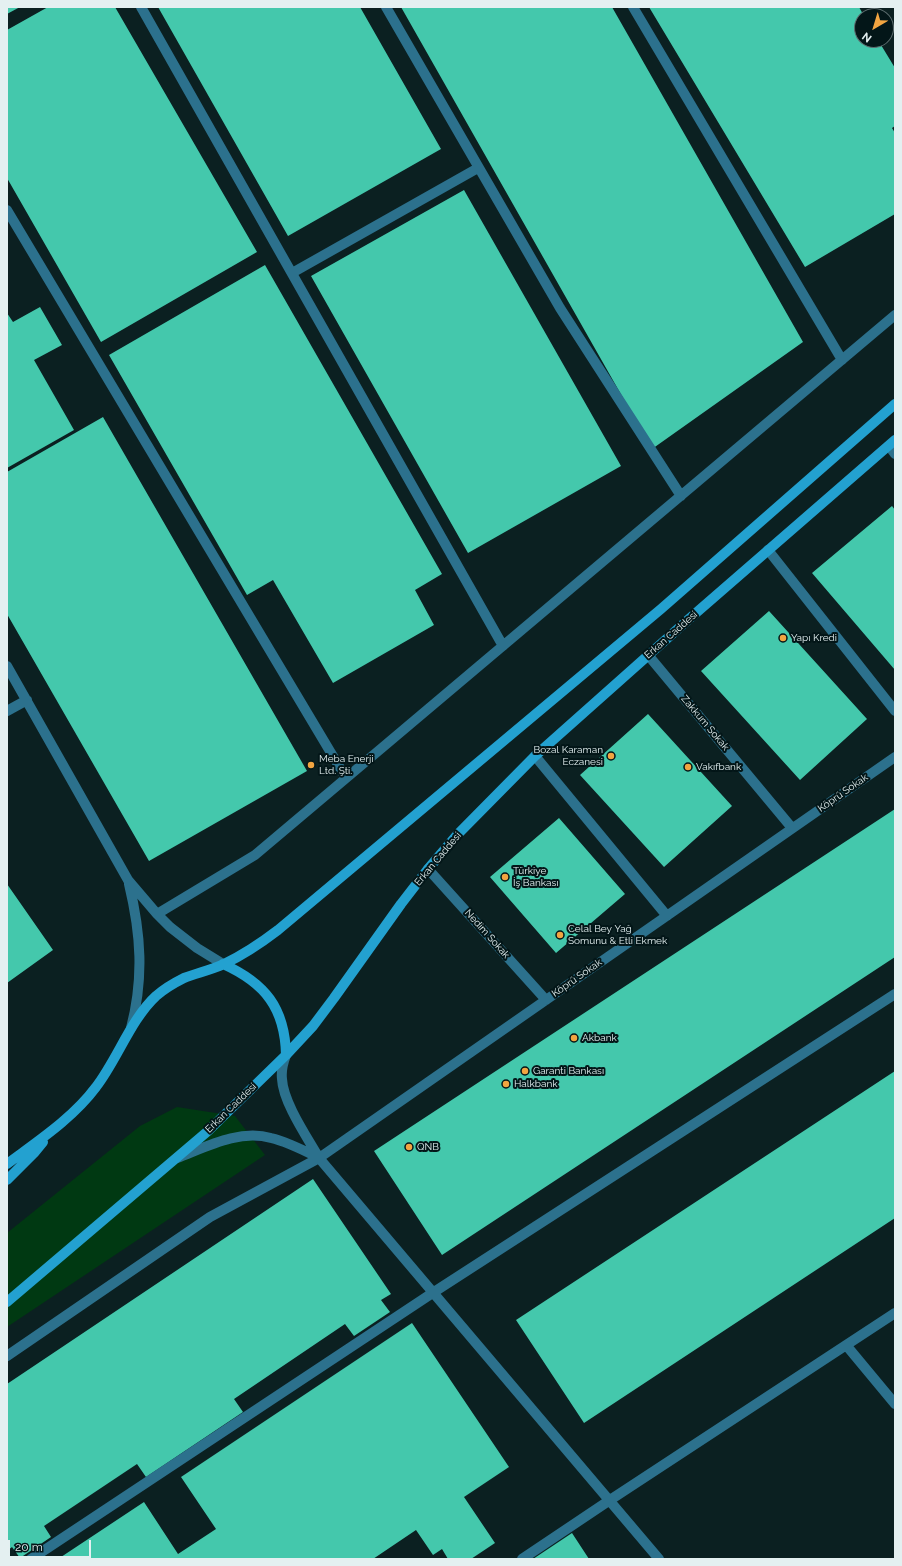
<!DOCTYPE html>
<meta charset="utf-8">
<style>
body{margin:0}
#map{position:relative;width:902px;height:1566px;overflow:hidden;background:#0b2021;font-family:Raleway,sans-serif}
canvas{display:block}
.frame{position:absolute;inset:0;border:8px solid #e4f0f1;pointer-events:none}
.north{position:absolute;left:854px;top:8px;width:40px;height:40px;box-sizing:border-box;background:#031618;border:1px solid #5d6d6f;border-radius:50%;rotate:218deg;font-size:11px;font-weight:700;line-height:16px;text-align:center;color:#e4f0f1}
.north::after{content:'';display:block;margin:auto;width:14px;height:18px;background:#f2a541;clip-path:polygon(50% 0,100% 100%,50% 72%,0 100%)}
.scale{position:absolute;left:8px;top:1540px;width:83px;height:18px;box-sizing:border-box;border:2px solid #e4f0f1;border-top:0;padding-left:5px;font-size:12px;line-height:14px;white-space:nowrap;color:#e4f0f1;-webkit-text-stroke:3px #031618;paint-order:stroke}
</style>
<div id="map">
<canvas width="902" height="1566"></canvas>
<div class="frame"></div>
<div class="north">N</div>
<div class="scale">20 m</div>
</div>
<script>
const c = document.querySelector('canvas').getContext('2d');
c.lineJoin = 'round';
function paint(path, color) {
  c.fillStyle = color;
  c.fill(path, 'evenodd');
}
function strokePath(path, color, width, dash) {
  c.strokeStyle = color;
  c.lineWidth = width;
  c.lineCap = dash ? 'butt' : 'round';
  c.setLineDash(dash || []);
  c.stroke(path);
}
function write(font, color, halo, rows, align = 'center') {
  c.font = font + ' Raleway,sans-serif';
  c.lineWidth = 4;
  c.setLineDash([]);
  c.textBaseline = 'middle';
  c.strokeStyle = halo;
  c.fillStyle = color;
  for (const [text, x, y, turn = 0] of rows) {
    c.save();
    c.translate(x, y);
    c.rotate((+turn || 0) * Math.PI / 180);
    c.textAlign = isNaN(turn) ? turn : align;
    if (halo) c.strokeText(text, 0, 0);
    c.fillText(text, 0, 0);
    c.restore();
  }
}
const green = new Path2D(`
 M177,1107L235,1116L265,1155L7,1327V1233L140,1126Z`);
const building = new Path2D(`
 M7,7H20L7,14Z
 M48,7H115L257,252L101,342L7,178V30Z
 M158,7H360L441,149L288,236Z
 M401,7H612L803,342L652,449Z
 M649,7H859L864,16H862V40H878L895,68V126L892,128L895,133V214L805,267Z
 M464,190L621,466L468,553L311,276Z
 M265,265L442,574L415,590L434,625L333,683L273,580L247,595L109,355Z
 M40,307L62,345L34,360L74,430L7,468V313L13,322Z
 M103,417L307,771L149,861L7,614V472Z
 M892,506L895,510V670L812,573Z
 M769,611L867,719L800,780L701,671Z
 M648,714L732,806L664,867L580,775Z
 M895,809V957L442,1255L374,1151Z
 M559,818L625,894L556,953L490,877Z
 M7,884L53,950L7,983Z
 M895,1071V1218L584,1423L516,1320Z
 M313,1179L391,1294L381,1300L390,1312L354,1336L345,1324L234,1399L243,1412L146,1477L137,1464L44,1526L51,1537L20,1558L12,1547L7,1551V1384Z
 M412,1323L509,1467L464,1497L495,1543L471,1559H448L442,1549L433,1555L416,1530L373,1559H58L144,1502L178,1554L216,1529L181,1477Z
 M572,1533L589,1559H533Z`);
const street = new Path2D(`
 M141,7L503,646
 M386,7L560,308L681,496
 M633,7L842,360
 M7,210L346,778
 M292,273L478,168
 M889,446L895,454
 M768,550L895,711
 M648,655L792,828
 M7,666L128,880L157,914L170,927L197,948L223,964
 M7,711L27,700
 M535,756L667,916
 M428,869L546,1000
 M129,884C141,934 144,978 131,1028
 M157,914L255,855L895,315
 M286,1055C283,1063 281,1071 282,1079C283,1102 307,1137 319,1158L659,1559
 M177,1158C206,1147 239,1129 271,1138C288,1142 303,1150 319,1158
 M846,1345L895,1404
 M7,1356L210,1217L319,1158L895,757
 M31,1559L434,1292L895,994
 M522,1559L610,1500L895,1313`);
const secondary = new Path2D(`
 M223,964C265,983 285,1008 286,1055
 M7,1164C38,1141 73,1118 96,1087C117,1060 131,1019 156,996C164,989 174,983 184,978C197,973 211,970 224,964C243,955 261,943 278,930L661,609L895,404
 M7,1180L34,1153L43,1142
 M7,1302L208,1131L286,1055L313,1026L334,998L401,904L428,869L457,835L535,756L689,619L895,440`);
const markers = [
 [783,638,4,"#f2a541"],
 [611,756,4,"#f2a541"],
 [311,765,4,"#f2a541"],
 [688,767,4,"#f2a541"],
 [505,877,4,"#f2a541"],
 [560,935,4,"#f2a541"],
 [574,1038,4,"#f2a541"],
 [525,1071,4,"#f2a541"],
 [506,1084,4,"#f2a541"],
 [409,1147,4,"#f2a541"]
];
const streetNames = [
 ["Erkan Caddesi",671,635,-41],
 ["Zakkum Sokak",705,723,50],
 ["Köprü Sokak",843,793,-35],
 ["Erkan Caddesi",438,859,-50],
 ["Nedim Sokak",487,934,48],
 ["Köprü Sokak",577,978,-35],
 ["Erkan Caddesi",231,1108,-44]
];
const poiNames = [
 ["Yapı Kredi",791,638],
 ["Bozal Karaman",603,750,"right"],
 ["Eczanesi",603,762,"right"],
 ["Meba Enerji",319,759],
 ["Ltd. Şti.",319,771],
 ["Vakıfbank",696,767],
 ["Türkiye",513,871],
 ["İş Bankası",513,883],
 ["Celal Bey Yağ",568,929],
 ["Somunu & Etli Ekmek",568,941],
 ["Akbank",582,1038],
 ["Garanti Bankası",533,1071],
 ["Halkbank",514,1084],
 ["QNB",417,1147]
];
paint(green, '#003912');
paint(building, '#44c8ac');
strokePath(street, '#2c718d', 10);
strokePath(secondary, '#23a1d0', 10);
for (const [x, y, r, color] of markers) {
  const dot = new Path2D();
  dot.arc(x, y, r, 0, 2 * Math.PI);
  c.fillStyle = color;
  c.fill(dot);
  strokePath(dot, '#031618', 1.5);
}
write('10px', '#e4f0f1', '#031618', streetNames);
write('10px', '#e4f0f1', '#031618', poiNames, 'left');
</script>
